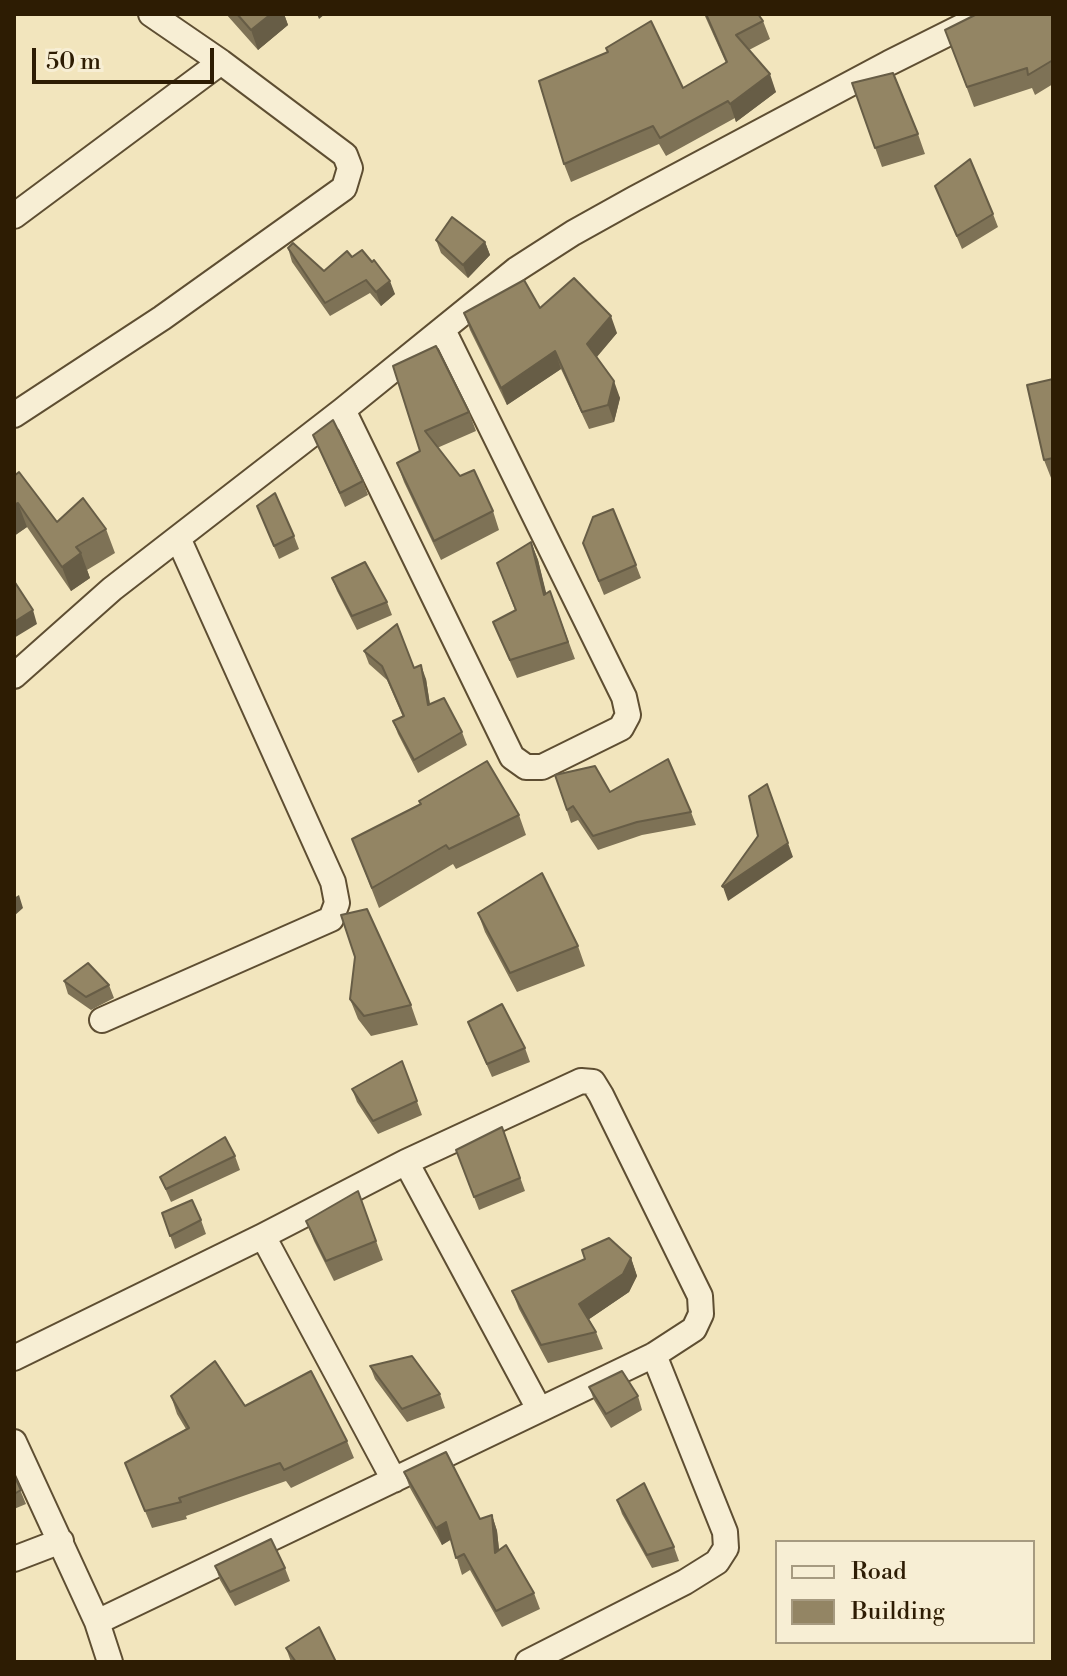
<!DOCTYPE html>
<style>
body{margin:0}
#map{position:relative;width:1067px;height:1676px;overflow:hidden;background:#f2e5bd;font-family:"Libre Bodoni",serif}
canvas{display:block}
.frame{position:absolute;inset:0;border:16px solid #2d1c03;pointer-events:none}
.legend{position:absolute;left:775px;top:1540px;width:260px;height:104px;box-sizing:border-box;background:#f7eed4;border:2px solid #a69a80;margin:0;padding:10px 14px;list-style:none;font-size:24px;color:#2d1c03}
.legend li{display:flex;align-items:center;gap:16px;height:40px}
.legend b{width:40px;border:2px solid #a69a80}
.scale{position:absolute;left:32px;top:48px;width:182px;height:36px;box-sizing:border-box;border:4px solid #2d1c03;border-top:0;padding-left:10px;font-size:24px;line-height:28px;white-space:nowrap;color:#2d1c03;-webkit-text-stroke:6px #f7eed4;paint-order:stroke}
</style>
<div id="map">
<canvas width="1067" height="1676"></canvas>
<div class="frame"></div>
<ul class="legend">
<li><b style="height:10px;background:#f7eed4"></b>Road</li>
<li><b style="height:22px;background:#938564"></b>Building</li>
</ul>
<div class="scale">50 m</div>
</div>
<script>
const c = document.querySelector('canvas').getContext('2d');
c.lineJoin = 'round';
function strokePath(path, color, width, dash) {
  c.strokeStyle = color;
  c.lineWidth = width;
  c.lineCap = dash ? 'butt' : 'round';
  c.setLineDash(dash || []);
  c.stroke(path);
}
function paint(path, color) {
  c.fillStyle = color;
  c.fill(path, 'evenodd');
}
const street = new Path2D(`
 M14,216L221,62
 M343,410L512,757L526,767H542L621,728L628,715L624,697L443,330
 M14,415L162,318L344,188L350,168L345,155L221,62L151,14
 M14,676L112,589L343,410L517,269L573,233L634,199L889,63L987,14
 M102,1020L331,919L337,903L333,882L178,538
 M406,1162L539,1409
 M263,1236L394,1480
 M14,1358L263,1236L406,1162L581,1081L593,1082L601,1095L700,1296L701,1314L694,1329L654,1355L97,1622
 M14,1442L97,1622L110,1662
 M14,1559L61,1541
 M528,1662L685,1582L717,1562L726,1548L725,1532L654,1355`);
const wall = new Path2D(`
 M226,14H284L288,25L258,50Z
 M704,14H758L763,21L770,39L749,50L776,92L736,122L735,118L666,156L659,144L571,182L564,164L608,52L606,48L683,88L726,63Z
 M1053,14V84L1035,95L1032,88L974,107L945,30Z
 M852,83L918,134L925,154L882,167Z
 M935,186L993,214L998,227L962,249Z
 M436,240L485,242L490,255L468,278L441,253Z
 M288,248L324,271L352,257L395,294L381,306L370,293L330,316L292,262Z
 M540,308L617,333L597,357L620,398L614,422L589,429L561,369L507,405L470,330L464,313Z
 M393,366L469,412L476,431L437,448L460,476L493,511L499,530L441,560L404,482L397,463L420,451Z
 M1053,379V483L1044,460Z
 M313,435L363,481L368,495L345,507Z
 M14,476L57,522L106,529L115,553L87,570L90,578L71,591L27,527L14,536Z
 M257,506L294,536L299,549L279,559Z
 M531,542L538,560L546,594L550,591L575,659L517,678L493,622L515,610L497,563Z
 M583,543L636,565L641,578L604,595Z
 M332,578L387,602L392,615L357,630L337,591Z
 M364,651L414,668L426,679L430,704L462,732L467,745L418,773L398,734L393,721L403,717L387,680L369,664Z
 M555,775L610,792L691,812L696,825L642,835L598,850L578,820L571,823Z
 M419,801L519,815L526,835L456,869L453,864L379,908L352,839L420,804Z
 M478,913L578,946L585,966L517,992L485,932Z
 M64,981L109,985L114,998L91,1010L68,994Z
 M350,999L411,1005L418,1025L371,1036L358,1019Z
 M468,1022L525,1048L530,1062L492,1077Z
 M402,1061L422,1115L378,1134L357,1102L352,1089Z
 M502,1127L525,1191L479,1210L456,1150Z
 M235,1156L240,1170L171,1202L160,1177Z
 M358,1191L383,1260L334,1281L314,1241L306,1221Z
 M162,1213L201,1220L206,1234L175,1249Z
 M631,1258L637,1276L629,1292L589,1319L596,1332L603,1349L548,1363L519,1309L512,1291Z
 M370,1366L440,1394L445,1408L407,1422L375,1379Z
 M589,1387L638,1396L642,1410L611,1428L594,1400Z
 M171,1396L245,1406L347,1441L354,1458L291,1488L286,1481L186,1516L187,1519L152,1528L125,1463L186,1429L177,1414Z
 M404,1472L480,1519L492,1515L497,1531L499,1549L534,1593L540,1609L502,1627L470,1570L462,1575L451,1539L442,1545L410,1488Z
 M14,1475L26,1504L14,1509Z
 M617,1500L674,1547L679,1561L652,1568L622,1514Z
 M215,1566L285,1568L290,1581L235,1606L220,1580Z
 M286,1648L336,1662H291Z`);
const shadedWall = new Path2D(`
 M271,14H284L288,25L258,50L251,30Z
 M317,14H325L319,19Z
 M770,74L776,92L736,122L730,104Z
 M485,242L490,255L468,278L463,265Z
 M390,281L395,294L381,306L376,292Z
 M611,316L617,333L593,361L587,344Z
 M555,351L561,369L507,405L501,388Z
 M614,381L620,398L614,422L608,405Z
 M18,503L27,527L14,536V505Z
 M531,542L538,560L551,612L544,595Z
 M81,553L90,578L71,591L62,567Z
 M33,610L37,624L14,638V622Z
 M421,665L426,679L432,719L428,705Z
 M767,784L793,857L728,901L723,887L788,843Z
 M19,895L23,908L14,916V898Z
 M631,1258L637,1276L629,1292L585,1322L579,1304Z
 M492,1515L497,1531L501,1569L495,1553Z
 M446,1522L452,1539L442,1545L436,1528Z`);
const building = new Path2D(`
 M237,14H271L251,30Z
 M706,14H758L763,21L736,35L770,74L730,104L728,101L660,138L653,126L564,164L539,81L608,52L606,48L651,21L683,88L727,62Z
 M977,14H1053V60L1028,75L1027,68L967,87L945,30Z
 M893,73L918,134L875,148L852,83Z
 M970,159L993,214L957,236L935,186Z
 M452,217L485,242L463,265L436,240Z
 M293,243L324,271L347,251L352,257L362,250L372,262L374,260L390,281L376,292L366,280L325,303L288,248Z
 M574,278L611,316L587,344L614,381L608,405L582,412L555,351L501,388L464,313L524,280L540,308Z
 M436,346L469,412L425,431L460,476L474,470L493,511L434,541L397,463L420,451L393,366Z
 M1053,379V458L1044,460L1027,385Z
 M333,420L363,481L340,493L313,435Z
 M19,472L57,522L83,498L106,529L76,547L81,553L62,567L18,503L14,505V476Z
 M275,493L294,536L274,546L257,506Z
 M613,509L636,565L599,581L583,543L593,517Z
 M531,542L544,595L550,591L568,642L510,660L493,622L516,610L497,563Z
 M365,562L387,602L352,616L332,578Z
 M14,581L33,610L14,622Z
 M397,624L414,668L421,665L428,705L444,698L462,732L414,760L393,721L404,716L382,666L364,651Z
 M668,759L691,812L637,822L593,836L573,806L567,810L555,775L595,766L610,792Z
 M487,761L519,815L449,849L446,845L372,888L352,839L421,804L419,801Z
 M767,784L788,843L723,887L722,886L758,836L749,796Z
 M542,873L578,946L510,973L478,913Z
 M367,909L411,1005L364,1016L350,999L355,957L341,915Z
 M88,963L109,985L86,997L64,981Z
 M502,1004L525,1048L487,1064L468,1022Z
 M402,1061L417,1101L373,1121L352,1089Z
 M502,1127L520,1178L474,1197L456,1150Z
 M225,1137L235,1156L166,1189L160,1177Z
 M358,1191L376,1241L326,1261L306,1221Z
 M192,1200L201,1220L170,1236L162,1213Z
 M609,1238L631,1258L623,1274L579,1304L596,1332L541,1345L512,1291L585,1259L582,1250Z
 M412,1356L440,1394L402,1409L370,1366Z
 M215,1361L245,1406L311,1371L347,1441L284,1470L280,1463L179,1498L181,1502L145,1511L125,1463L189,1428L171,1396Z
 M622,1371L638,1396L606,1414L589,1387Z
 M446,1452L480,1519L492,1515L495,1553L506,1545L534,1593L496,1611L464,1554L456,1558L446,1522L436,1528L404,1472Z
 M14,1475L21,1490L14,1494Z
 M644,1483L674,1547L647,1555L617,1500Z
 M271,1539L285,1568L230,1592L215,1566Z
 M319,1627L336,1662H296L286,1648Z`);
strokePath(street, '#5e4e32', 28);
strokePath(street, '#f7eed4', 24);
paint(wall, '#7e7256');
paint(shadedWall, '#675d46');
paint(building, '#938564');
strokePath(building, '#675d46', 2);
</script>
